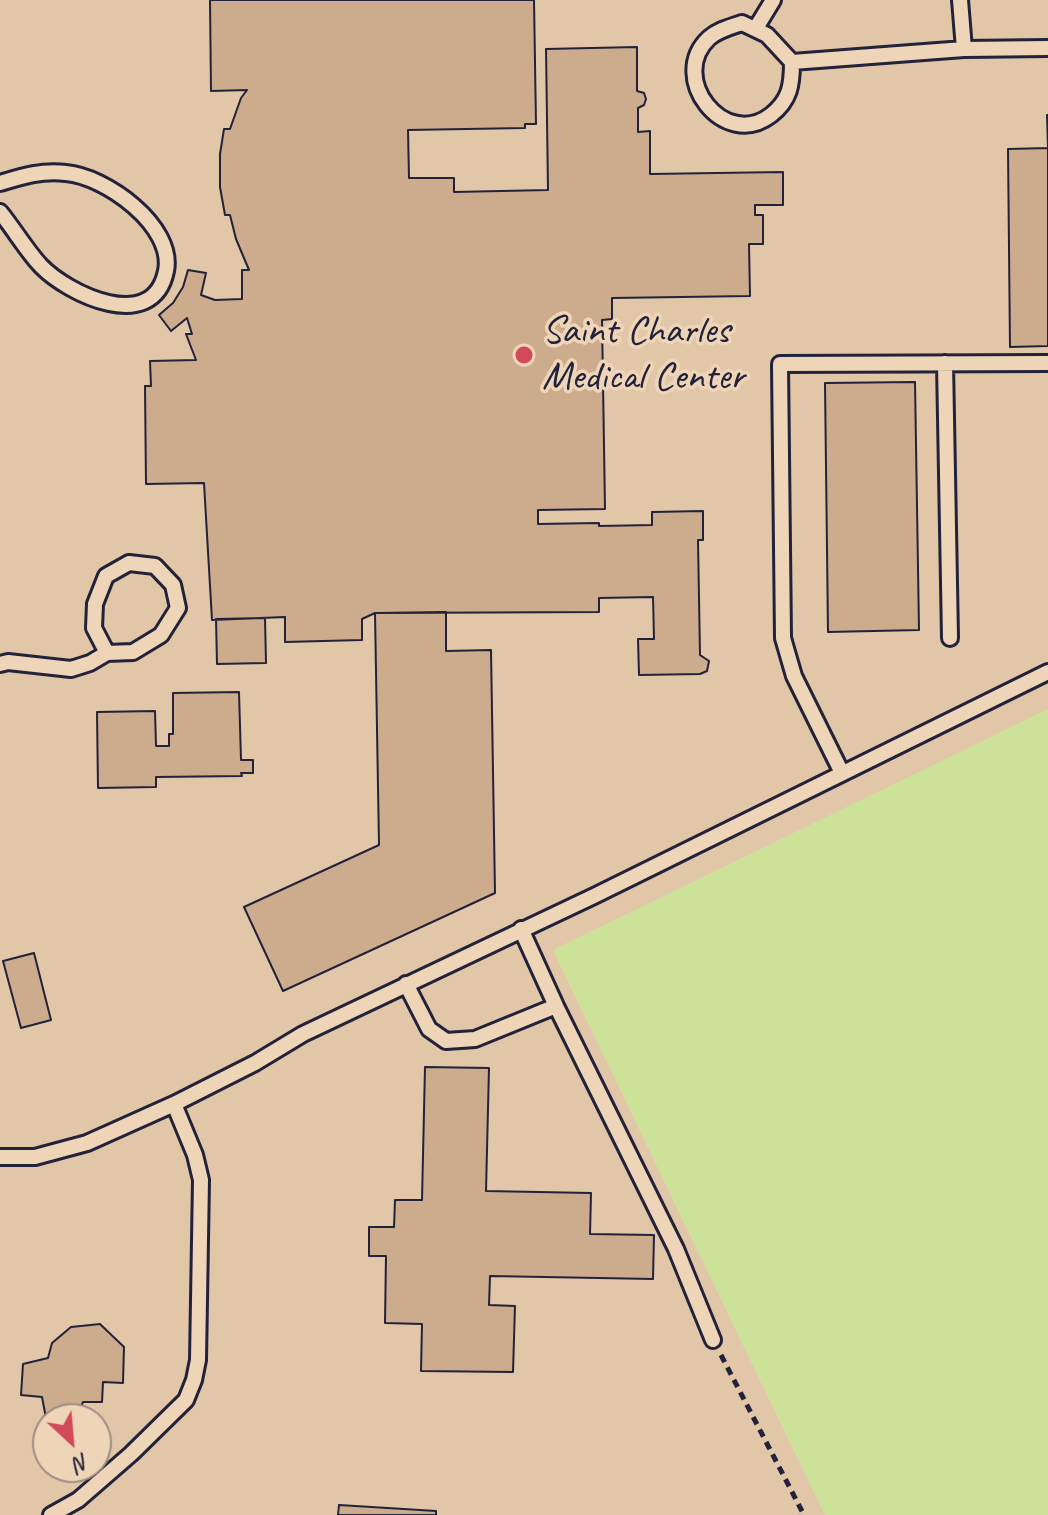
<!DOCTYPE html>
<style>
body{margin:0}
#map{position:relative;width:1048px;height:1515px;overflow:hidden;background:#efd5b7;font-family:Caveat,sans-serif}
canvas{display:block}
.north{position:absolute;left:32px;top:1403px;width:80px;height:80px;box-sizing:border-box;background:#efd5b7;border:2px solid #9d8d85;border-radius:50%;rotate:154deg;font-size:22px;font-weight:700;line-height:32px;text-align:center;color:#22223b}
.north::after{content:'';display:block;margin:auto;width:28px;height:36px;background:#d1495b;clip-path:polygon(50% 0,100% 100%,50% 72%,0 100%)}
</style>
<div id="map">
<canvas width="1048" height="1515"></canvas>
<div class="north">N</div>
</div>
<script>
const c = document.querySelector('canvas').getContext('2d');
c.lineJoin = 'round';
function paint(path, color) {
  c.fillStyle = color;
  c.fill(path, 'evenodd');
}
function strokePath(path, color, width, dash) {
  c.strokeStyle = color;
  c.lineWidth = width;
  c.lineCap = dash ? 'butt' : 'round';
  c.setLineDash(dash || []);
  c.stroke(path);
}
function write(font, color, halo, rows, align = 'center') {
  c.font = font + ' Caveat,sans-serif';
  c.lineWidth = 7;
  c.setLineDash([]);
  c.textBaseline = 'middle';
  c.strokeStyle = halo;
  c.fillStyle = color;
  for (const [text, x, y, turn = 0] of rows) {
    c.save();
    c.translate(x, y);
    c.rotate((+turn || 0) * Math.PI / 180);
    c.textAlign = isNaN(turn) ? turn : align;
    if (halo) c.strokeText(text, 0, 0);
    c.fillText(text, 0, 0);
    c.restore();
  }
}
const built = new Path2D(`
 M0,0H1048V710L553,950L825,1515H0ZM48,1419H96V1467H48Z`);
const green = new Path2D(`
 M1048,709V1515H825L553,950Z`);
const building = new Path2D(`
 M210,0H534L536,124H525V128L408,130L409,178H454V192L548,190L546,49L637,47V91L644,93L646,99L644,105L638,108V132L650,131V174L783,172V205H755V215H763V244H749L750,296L612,298V319L602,320L605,509L538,510V524L599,523V526L652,525V512L703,511V540H698L700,655L709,661L707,671L700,674L639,675L638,639H654L653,597L599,598V612L375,613L362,619V640L285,642V617L212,620L204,483L146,484L145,386H151L150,361L196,360L186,334H192L187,318L171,331L159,315L173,303L183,287L188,270L206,273L201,295L215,300L242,299V270H249L236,239L230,215H225L220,187V154L224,129H230L241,98L247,90L211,91Z
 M1047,115H1048V346L1010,347L1008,149L1048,148Z
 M915,382L919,630L828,632L825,383Z
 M446,612V651L491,650L495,893L283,991L244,907L379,845L375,613Z
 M265,618L266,663L217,664L216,619Z
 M239,692L241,760H253V773H241L242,776L156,777V787L98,788L97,712L155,711L156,746H169V734H173V693Z
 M34,953L51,1020L21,1028L3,961Z
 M425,1067L489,1068L486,1191L591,1193L590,1234L654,1235L653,1279L490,1276L489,1305L515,1306L513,1372L421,1371L422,1324L385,1323L386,1256H369V1227H394L395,1200H422Z
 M100,1324L124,1347L123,1383L103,1382L102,1402H83L76,1419L46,1418L42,1397L21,1395L23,1364L48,1358L52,1343L71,1327Z
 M339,1505L436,1511V1515H338Z`);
const path = new Path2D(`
 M721,1355L804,1515`);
const service = new Path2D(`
 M960,0L964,49
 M742,23L767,35L792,62C792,85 790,100 771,115C724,151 667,77 709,38C718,30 730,27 742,23Z
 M756,28L773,0
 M792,62L964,49L1048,48
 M0,183C23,176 42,170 66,173C105,176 175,226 166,271C153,335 68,294 41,266C26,250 14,229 0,212
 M945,363L950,638
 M0,664L8,662L71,669L90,663L107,653L133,652L161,635L178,608L173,585L155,566L129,563L106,576L95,604L94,628L107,653
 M842,773L794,676L783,638L780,364L1048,363
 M521,929L556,1006L676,1249L713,1340
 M406,984L429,1029L446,1041L475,1039L556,1006
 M0,1157H35L87,1143L174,1104L255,1063L303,1034L594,896L1048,672
 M51,1515L78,1500L131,1454L186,1400L194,1380L198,1360L201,1180L195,1155L174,1104`);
const markers = [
 [524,355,10,"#d1495b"]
];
const poiNames = [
 ["Saint Charles",542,332],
 ["Medical Center",542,378]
];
paint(built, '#e1c6a8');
paint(green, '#cce298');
paint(building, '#cdac8d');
strokePath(building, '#22223b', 2);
strokePath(service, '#22223b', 20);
strokePath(path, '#22223b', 5, [8, 6]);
strokePath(service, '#efd5b7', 14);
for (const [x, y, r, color] of markers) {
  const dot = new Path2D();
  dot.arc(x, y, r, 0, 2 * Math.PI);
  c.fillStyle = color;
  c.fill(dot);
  strokePath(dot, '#efd5b7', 3);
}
write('40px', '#22223b', '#efd5b7', poiNames, 'left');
</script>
